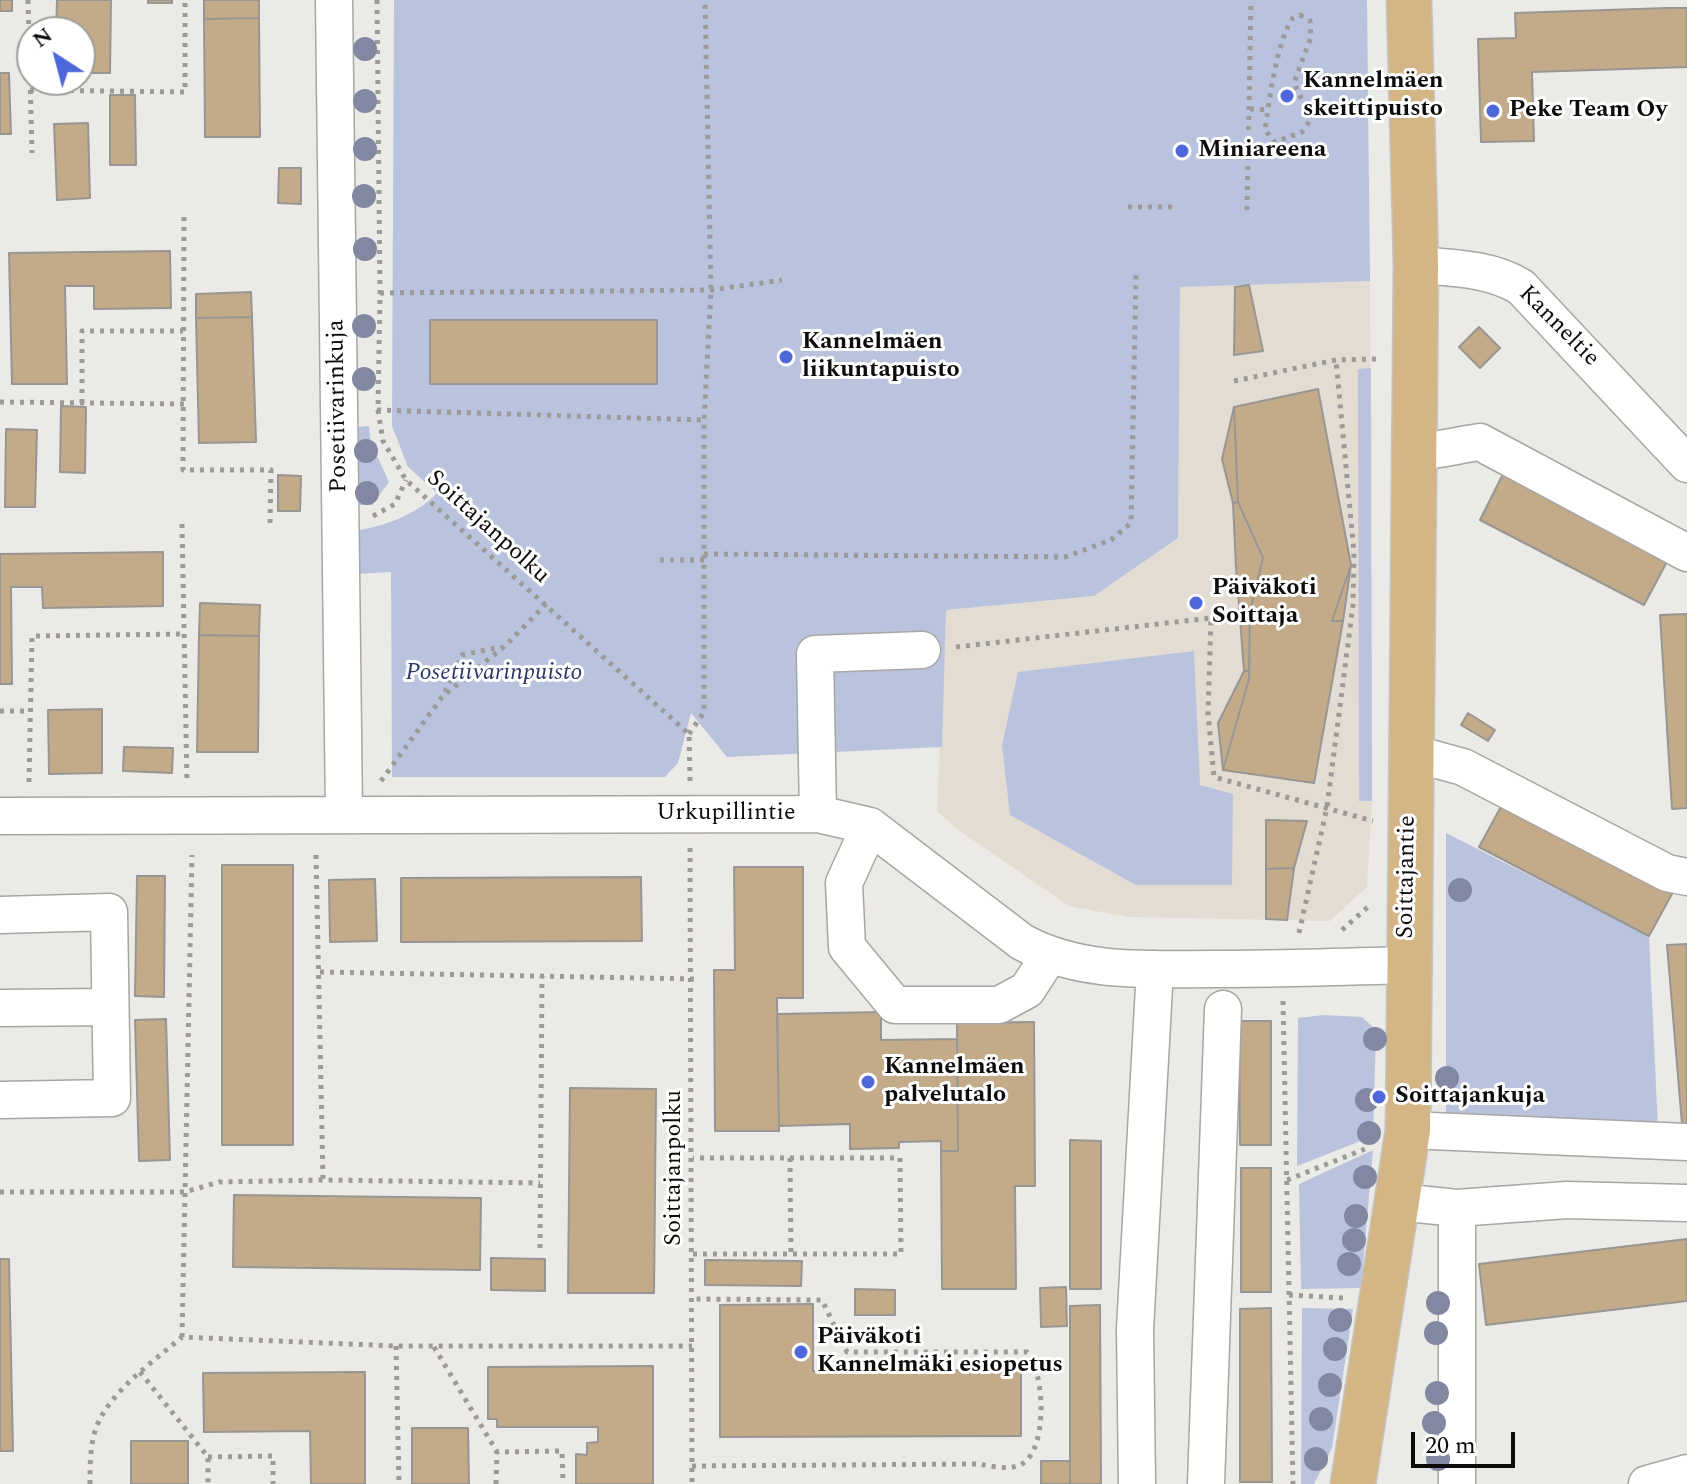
<!DOCTYPE html>
<meta charset="utf-8">
<style>
body{margin:0}
#map{position:relative;width:1687px;height:1484px;overflow:hidden;background:#eceae7;font-family:Spectral,serif}
canvas{display:block}
.north{position:absolute;left:16px;top:16px;width:80px;height:80px;box-sizing:border-box;background:#fff;border:2px solid #9e9e9d;border-radius:50%;rotate:324deg;font-size:22px;font-weight:700;line-height:32px;text-align:center;color:#0d0c0b}
.north::after{content:'';display:block;margin:auto;width:28px;height:36px;background:#4e67db;clip-path:polygon(50% 0,100% 100%,50% 72%,0 100%)}
.scale{position:absolute;left:1411px;top:1432px;width:104px;height:36px;box-sizing:border-box;border:4px solid #0d0c0b;border-top:0;padding-left:10px;font-size:24px;line-height:28px;white-space:nowrap;color:#0d0c0b;-webkit-text-stroke:6px #fff;paint-order:stroke}
</style>
<div id="map">
<canvas width="1687" height="1484"></canvas>
<div class="north">N</div>
<div class="scale">20 m</div>
</div>
<script>
const c = document.querySelector('canvas').getContext('2d');
c.lineJoin = 'round';
function paint(path, color) {
  c.fillStyle = color;
  c.fill(path, 'evenodd');
}
function strokePath(path, color, width, dash) {
  c.strokeStyle = color;
  c.lineWidth = width;
  c.lineCap = dash ? 'butt' : 'round';
  c.setLineDash(dash || []);
  c.stroke(path);
}
function write(font, color, halo, rows, align = 'center') {
  c.font = font + ' Spectral,serif';
  c.lineWidth = 6;
  c.setLineDash([]);
  c.textBaseline = 'middle';
  c.strokeStyle = halo;
  c.fillStyle = color;
  for (const [text, x, y, turn = 0] of rows) {
    c.save();
    c.translate(x, y);
    c.rotate((+turn || 0) * Math.PI / 180);
    c.textAlign = isNaN(turn) ? turn : align;
    if (halo) c.strokeText(text, 0, 0);
    c.fillText(text, 0, 0);
    c.restore();
  }
}
const built = new Path2D(`
 M1370,281L1372,801L1367,887L1330,921L1128,917L1069,906L960,831L937,811L946,610L1094,596L1178,538L1180,287Z`);
const green = new Path2D(`
 M394,0H1367L1370,281L1180,287L1178,538L1094,596L946,610L942,747L727,757L691,713L678,763L665,777H392L391,572L356,574L355,531C385,526 416,515 437,493L408,467L392,426Z
 M1371,368L1372,801H1359L1358,369Z
 M369,426L371,443L389,482L372,505H356V427Z
 M1194,651L1200,785L1233,794L1232,885H1136L1010,815L1002,745L1018,672Z
 M1446,833L1649,936L1658,1129L1446,1116Z
 M1324,1015L1362,1017L1376,1030L1373,1136L1297,1166L1298,1018Z
 M1373,1150L1361,1288L1301,1289L1299,1184Z
 M1302,1308L1353,1309L1332,1448L1314,1484H1301Z`);
const building = new Path2D(`
 M0,0H12V11H0Z
 M57,0H111L110,73H80V32H56Z
 M148,0H172V3H148Z
 M204,0H259V18L204,19Z
 M1667,8H1687V67L1532,72L1534,141L1481,142L1478,39L1516,38L1515,13Z
 M259,18L260,137H205L204,19Z
 M0,73H9L11,134H0Z
 M110,95H135L136,165H110Z
 M88,123L90,198L57,200L54,124Z
 M279,168H301V204L278,203Z
 M170,251L171,308L94,309V286H65L67,384H12L9,253Z
 M1249,285L1263,351L1234,355L1235,287Z
 M251,292L252,317L196,318V294Z
 M252,317L256,442L199,443L196,318Z
 M430,320H657V384H430Z
 M1479,327L1500,348L1480,368L1459,347Z
 M1318,389L1351,565L1332,621H1343L1314,783L1223,770L1249,679L1250,611L1263,558L1238,502L1234,407Z
 M61,406L86,407L85,473L60,472Z
 M1234,407L1238,502L1233,503L1222,459Z
 M6,429L37,430L35,507H5Z
 M1505,470L1670,556L1644,605L1480,520Z
 M278,475L301,476L300,511H278Z
 M1238,502L1263,558L1250,611L1249,671H1244L1236,567L1233,503Z
 M163,552V606L43,608L42,587H11L12,684H0V554Z
 M1351,565L1343,621H1332L1337,606Z
 M200,603L260,605L259,636L199,635Z
 M1687,614V808L1672,809L1660,615Z
 M199,635L259,636L258,752H197Z
 M1244,671H1249V679L1223,770L1218,723Z
 M102,709V773L49,774L48,710Z
 M1468,713L1495,730L1488,741L1461,725Z
 M124,747L173,748L172,773L123,771Z
 M1503,803L1673,892L1649,936L1479,847Z
 M1266,820L1307,821L1294,868L1266,869Z
 M222,865H293V1145H222Z
 M734,867H803V998H777L779,1131H715L714,970H735Z
 M1294,868L1287,920L1266,919V869Z
 M137,876H165L164,997L135,996Z
 M641,877L642,941L401,942V878Z
 M375,879L377,941L330,942L329,880Z
 M1687,944V1123L1682,1124L1667,945Z
 M881,1012V1040L957,1039L958,1151H941V1141L899,1142V1148L850,1149V1124L779,1126L777,1014Z
 M166,1019L170,1160L139,1161L135,1020Z
 M1239,1021H1271V1145H1240Z
 M1034,1022L1035,1186H1015L1016,1289H942L941,1151H958L957,1023Z
 M570,1088L656,1089L654,1293H568Z
 M1070,1140L1101,1141V1289H1070Z
 M1241,1168H1271V1292H1241Z
 M234,1195L481,1198L480,1270L233,1267Z
 M1687,1239V1301L1486,1325L1479,1264Z
 M491,1258L545,1259V1291L491,1290Z
 M0,1259H9L13,1451H0Z
 M705,1260L802,1261L801,1286L705,1285Z
 M1066,1287L1067,1326L1041,1327L1040,1288Z
 M855,1289L895,1290V1315H855Z
 M813,1304V1371L1021,1370V1436L720,1437V1305Z
 M1100,1305L1101,1484H1070V1306Z
 M1271,1308L1272,1482H1240V1309Z
 M653,1366V1484H576V1454L587,1455V1443L598,1442V1427H497V1419H488V1367Z
 M365,1372V1484H311L310,1431L204,1432L203,1373Z
 M412,1428H468L469,1484H412Z
 M131,1441H188V1484H131Z
 M1041,1461H1070V1484H1041Z`);
const path = new Path2D(`
 M28,0L32,153
 M377,0L380,293L378,410L383,441L406,480L689,734L690,782
 M1300,15L1310,21L1311,37L1294,83L1311,119L1302,132L1275,142L1265,130C1269,102 1277,39 1293,18Z
 M30,90L185,92V0
 M1250,109L1268,110
 M1128,207H1177
 M1247,210L1251,0
 M184,217L183,470H271L270,523
 M380,293L711,290L782,280
 M1234,381L1336,360L1376,359
 M0,402L184,404
 M82,403V331H183
 M377,410L704,420
 M373,516L395,504L406,480
 M182,524L187,784
 M704,554L1065,557L1111,540L1131,523L1136,275
 M660,560H704
 M956,647L1211,618L1208,713L1214,777L1373,821
 M445,692L462,655L501,647
 M0,711H30
 M689,734L704,712V420L711,290L705,0
 M381,781L442,697L506,645L546,604
 M29,782L32,636L185,634
 M690,848L692,1484
 M316,855L323,1180
 M1342,930L1370,905
 M1299,933L1327,807L1353,605L1354,553L1336,360
 M320,972L694,979
 M1283,1001L1293,1484
 M790,1158L791,1254
 M1287,1180L1365,1149
 M0,1192H185L219,1182L323,1180L540,1183
 M540,1248L542,976
 M693,1254H901L900,1158H693
 M1289,1295L1344,1298
 M182,1337L192,855
 M396,1346L399,1484
 M434,1347L497,1452
 M140,1372L208,1457V1484
 M208,1457L273,1456V1484
 M692,1466L978,1464C992,1466 1009,1471 1022,1464C1048,1449 1045,1372 1027,1352H847L822,1300L693,1299
 M90,1484C90,1466 90,1446 96,1428C110,1391 153,1362 182,1337L396,1346H692
 M496,1484L497,1452L562,1451L563,1484`);
const minor = new Path2D(`
 M334,0L344,813
 M1416,265C1452,268 1490,268 1521,287L1687,464
 M1412,451C1436,452 1456,445 1480,442L1687,553
 M1409,757L1430,758L1463,767L1667,873L1687,877
 M818,814L815,654L922,650
 M0,816L818,814L870,826L1022,942C1081,974 1147,969 1212,969C1277,969 1342,967 1407,965
 M870,826L844,883L847,947L895,1005H999L1027,990L1049,956
 M0,915L109,912L112,1098L0,1100
 M0,1008L110,1007
 M1408,1130L1687,1142
 M1398,1202L1457,1208L1567,1200L1687,1203
 M1457,1208V1484
 M1137,1484L1135,1329L1155,969
 M1206,1484L1223,1009
 M1647,1484L1687,1473`);
const major = new Path2D(`
 M1353,1484L1408,1130L1416,265L1409,0`);
const trees = [
 [365,49],
 [365,101],
 [365,149],
 [364,196],
 [365,249],
 [364,326],
 [364,379],
 [366,451],
 [367,493],
 [1460,890],
 [1375,1039],
 [1447,1078],
 [1367,1100],
 [1369,1133],
 [1365,1177],
 [1356,1216],
 [1354,1240],
 [1349,1264],
 [1438,1303],
 [1340,1320],
 [1436,1333],
 [1335,1349],
 [1330,1385],
 [1437,1393],
 [1321,1419],
 [1434,1423],
 [1316,1459],
 [1438,1459]
];
const markers = [
 [1287,96,8,"#4e67db"],
 [1493,111,8,"#4e67db"],
 [1182,151,8,"#4e67db"],
 [786,357,8,"#4e67db"],
 [1196,603,8,"#4e67db"],
 [868,1082,8,"#4e67db"],
 [1379,1097,8,"#4e67db"],
 [801,1352,8,"#4e67db"]
];
const poiNames = [
 ["Kannelmäen",1303,82],
 ["skeittipuisto",1303,110],
 ["Peke Team Oy",1509,111],
 ["Miniareena",1198,151],
 ["Kannelmäen",802,343],
 ["liikuntapuisto",802,371],
 ["Päiväkoti",1212,589],
 ["Soittaja",1212,617],
 ["Kannelmäen",884,1068],
 ["palvelutalo",884,1096],
 ["Soittajankuja",1395,1097],
 ["Päiväkoti",817,1338],
 ["Kannelmäki esiopetus",817,1366]
];
const streetNames = [
 ["Kanneltie",1558,327,45],
 ["Posetiivarinkuja",339,406,-91],
 ["Soittajanpolku",487,528,42],
 ["Urkupillintie",726,814],
 ["Soittajantie",1408,877,-89],
 ["Soittajanpolku",675,1168,-90]
];
const parkNames = [
 ["Posetiivarinpuisto",494,674]
];
paint(built, '#e3dcd3');
paint(green, '#b9c3de');
paint(building, '#c3aa88');
strokePath(building, '#989694', 2);
strokePath(minor, '#a8a6a3', 39);
strokePath(major, '#c5c5c4', 47);
strokePath(path, '#9d9b99', 5, [4, 6]);
strokePath(minor, '#fff', 36);
strokePath(major, '#d4b585', 44);
c.fillStyle = '#8288a1';
for (const [x, y] of trees) {
  c.beginPath();
  c.arc(x, y, 12, 0, 2 * Math.PI);
  c.fill();
}
for (const [x, y, r, color] of markers) {
  const dot = new Path2D();
  dot.arc(x, y, r, 0, 2 * Math.PI);
  c.fillStyle = color;
  c.fill(dot);
  strokePath(dot, '#fff', 3);
}
write('bold 24px', '#0d0c0b', '#fff', poiNames, 'left');
write('24px', '#0d0c0b', '#fff', streetNames);
write('italic 24px', '#2c3868', '#fff', parkNames);
</script>
